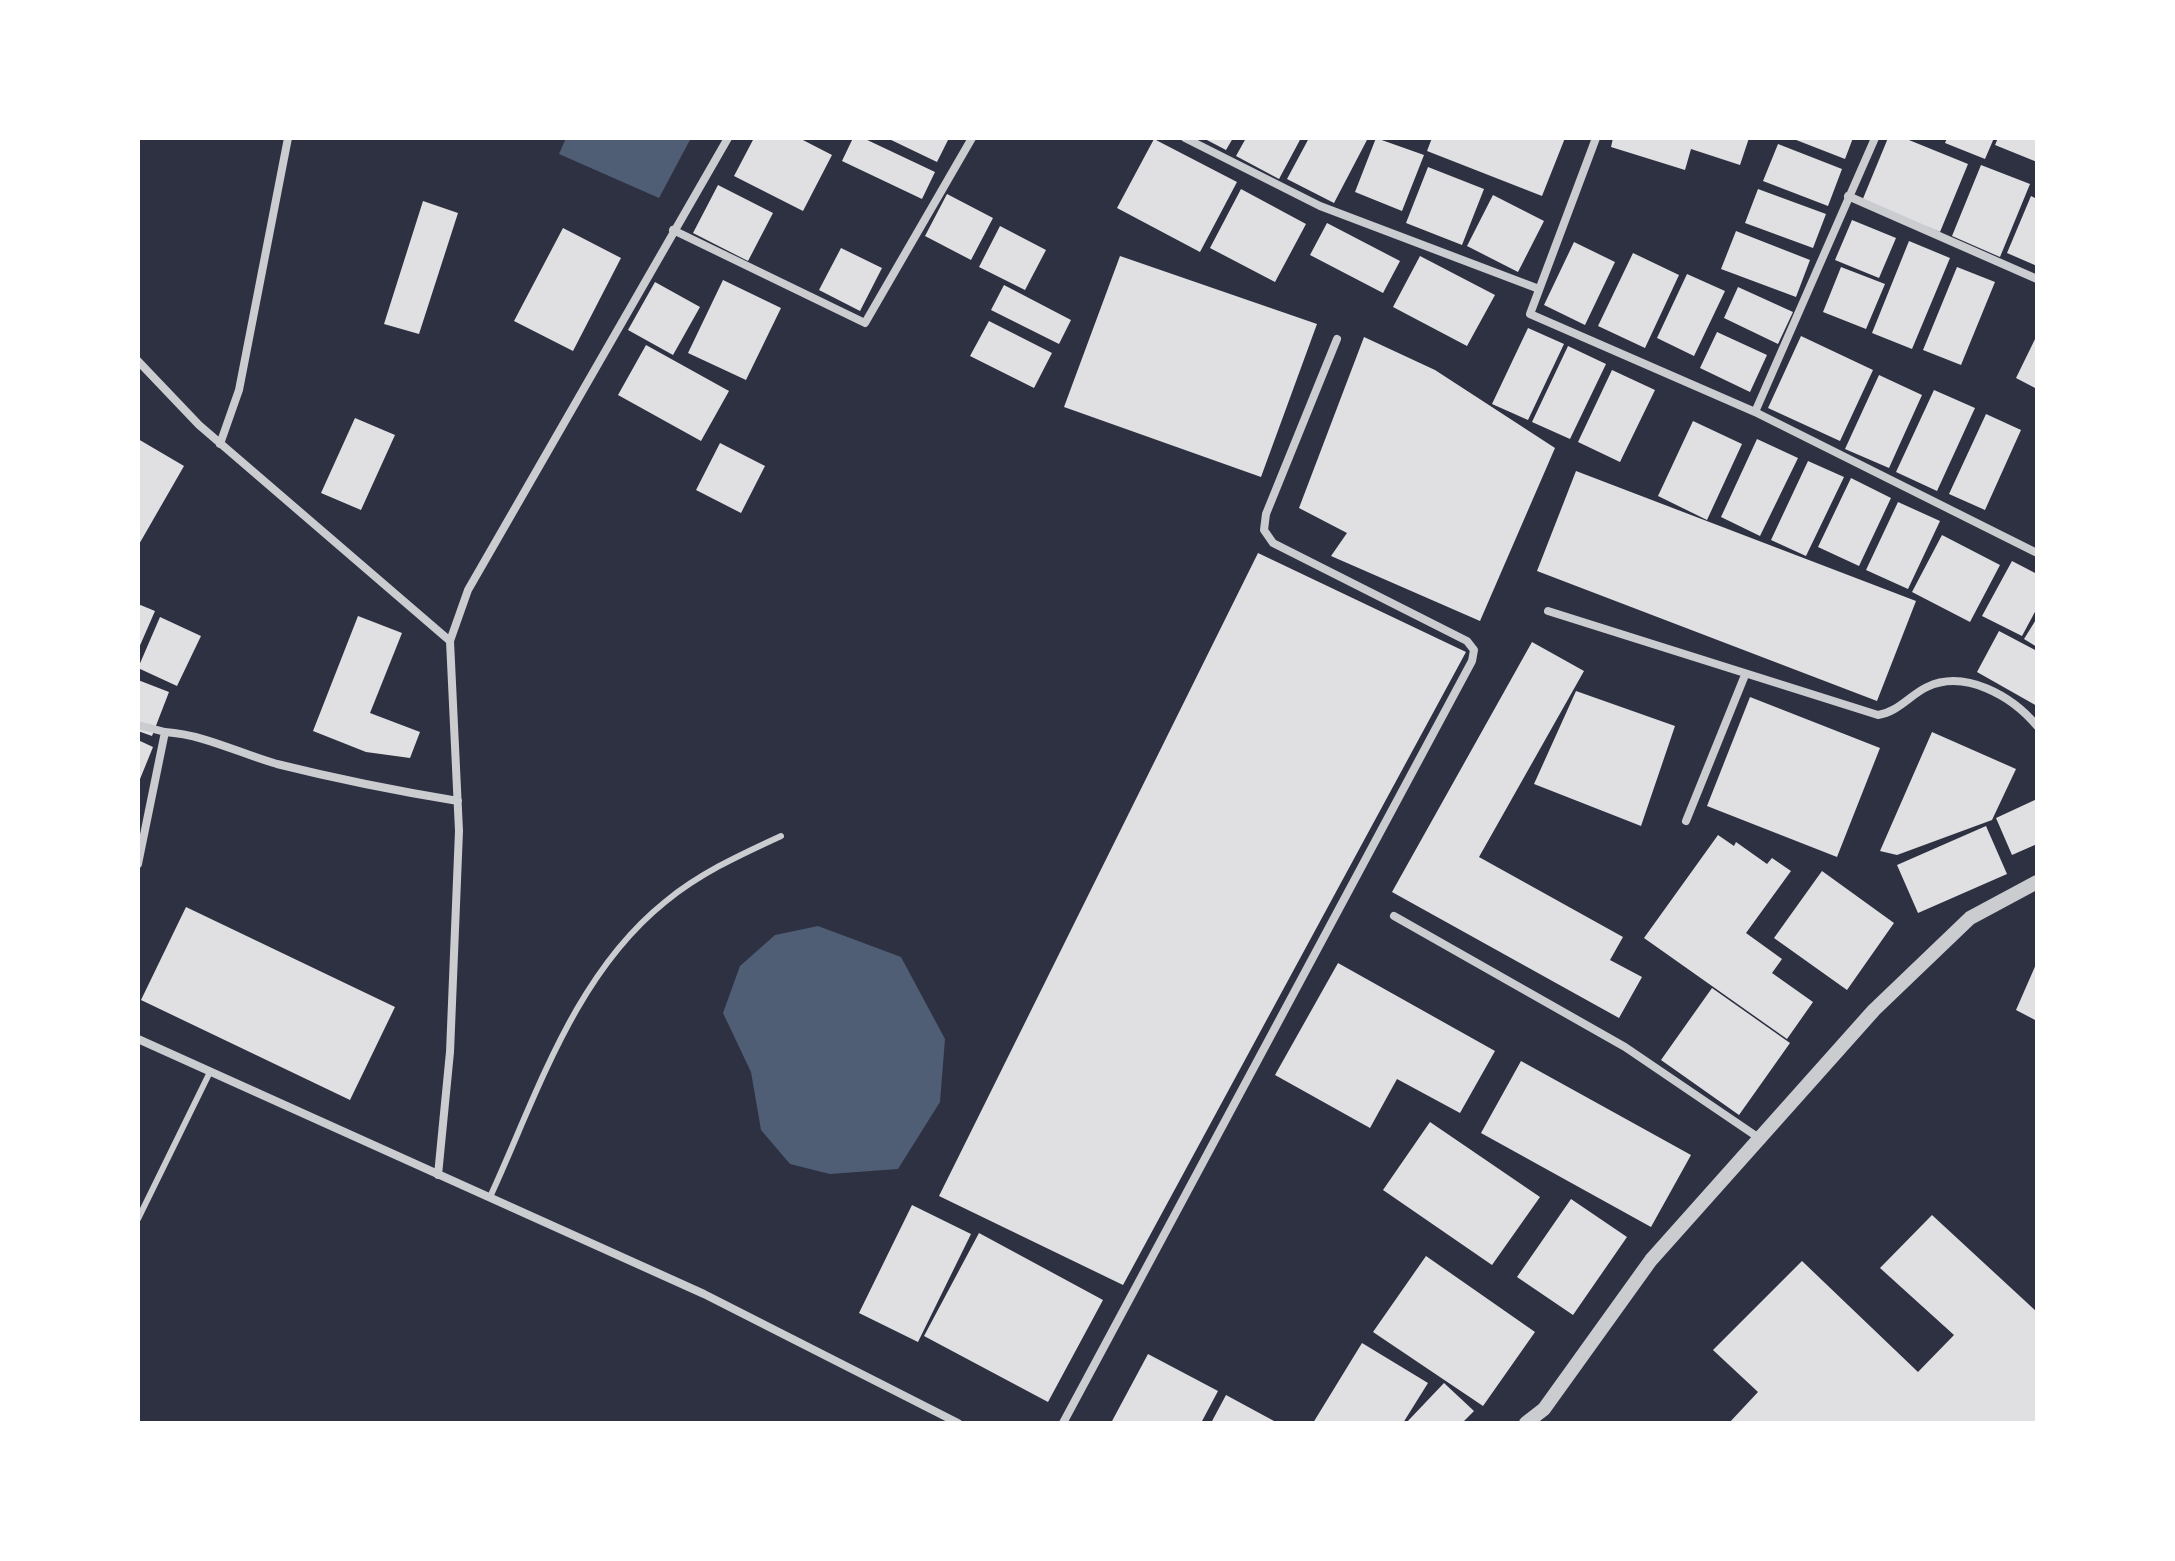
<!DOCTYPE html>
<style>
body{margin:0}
#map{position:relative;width:2175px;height:1561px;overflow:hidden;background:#2d3142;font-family:"Fira Sans",sans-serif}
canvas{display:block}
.frame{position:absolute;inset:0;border:140px solid #fff;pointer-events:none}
</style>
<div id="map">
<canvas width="2175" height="1561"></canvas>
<div class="frame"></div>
</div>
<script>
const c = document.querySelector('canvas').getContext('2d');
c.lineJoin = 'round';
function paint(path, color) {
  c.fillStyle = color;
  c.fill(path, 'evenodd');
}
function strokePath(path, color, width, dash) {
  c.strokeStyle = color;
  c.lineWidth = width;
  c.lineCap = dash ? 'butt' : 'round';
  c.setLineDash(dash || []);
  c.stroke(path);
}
const water = new Path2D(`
 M566,138H691L659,198L559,154Z
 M818,926L901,957L945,1039L940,1102L898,1169L830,1174L790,1164L761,1130L751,1072L723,1013L740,966L775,935Z`);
const building = new Path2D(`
 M754,138H799L832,155L803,211L734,176Z
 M853,138H863L935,172L922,199L842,161Z
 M887,138H949L937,162Z
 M1203,138H1233L1226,150Z
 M1246,138H1301L1279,179L1236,156Z
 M1309,138H1368L1334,203L1287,179Z
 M1376,138L1424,155L1402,211L1355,192Z
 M1432,138H1565L1542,196L1427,151Z
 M1613,138H1749L1740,165L1691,149L1685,170L1611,147Z
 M1791,138H1853L1845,159Z
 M1888,138H1904L1968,164L1940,232L1862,201Z
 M1947,138H1994L1985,159L1945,143Z
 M1998,138H2037V162L1995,145Z
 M1154,139L1237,182L1200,252L1117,208Z
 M1778,144L1842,169L1828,206L1763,181Z
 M1981,165L2030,184L2000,257L1952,236Z
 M1428,167L1484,189L1462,245L1406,223Z
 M718,185L773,213L748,261L693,233Z
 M1241,189L1306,224L1275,282L1210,248Z
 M1758,189L1826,214L1813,248L1745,223Z
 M947,194L993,218L971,260L925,236Z
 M1493,195L1544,221L1518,272L1467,246Z
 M2031,196L2037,199V266L2007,253Z
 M423,201L458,213L419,334L384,324Z
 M1852,220L1896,238L1879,278L1835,260Z
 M1327,223L1400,261L1383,293L1310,255Z
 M1000,226L1046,250L1025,290L979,267Z
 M563,228L621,258L573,351L514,321Z
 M1736,231L1810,260L1796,297L1721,269Z
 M1909,241L1950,258L1912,349L1872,333Z
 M1574,242L1615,262L1585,325L1544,305Z
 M841,248L882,268L860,311L819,290Z
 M1633,253L1679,275L1645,348L1598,326Z
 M1120,256L1317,324L1261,477L1064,407Z
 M1420,256L1495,295L1467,346L1393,307Z
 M1841,267L1885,284L1866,329L1823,312Z
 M1957,267L1995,282L1961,365L1923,350Z
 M1687,274L1725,291L1694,356L1657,338Z
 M723,280L781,308L746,380L688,353Z
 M655,282L700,307L673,355L628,330Z
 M1004,285L1071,320L1059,344L991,310Z
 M1738,287L1793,312L1778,344L1724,318Z
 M989,321L1052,353L1034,388L970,356Z
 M1528,328L1564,344L1528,420L1492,404Z
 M1717,332L1767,355L1750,392L1700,368Z
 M2037,335V389L2016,378Z
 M1801,336L1873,370L1840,441L1768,408Z
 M1364,337L1435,370L1555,448L1480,621L1331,556L1347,533L1299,508Z
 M646,345L729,391L701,441L618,395Z
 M1568,346L1606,364L1570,439L1532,422Z
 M1612,370L1655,390L1620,462L1578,442Z
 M1879,375L1922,395L1889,468L1845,449Z
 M1934,390L1975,408L1937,491L1896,472Z
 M1986,414L2021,430L1985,510L1949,494Z
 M355,418L395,435L361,510L321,493Z
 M1693,421L1742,444L1707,520L1658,496Z
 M138,439L184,466L138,546Z
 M1757,439L1798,458L1760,536L1721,517Z
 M720,443L765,466L741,513L696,490Z
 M1808,461L1844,477L1806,556L1771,540Z
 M1576,471L1916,601L1877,701L1537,571Z
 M1851,478L1891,498L1859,566L1818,547Z
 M1898,502L1940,521L1908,589L1866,570Z
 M1942,535L2000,565L1970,622L1912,592Z
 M1258,553L1466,652L1123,1285L939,1196Z
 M2012,561L2037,574V608L2022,636L1982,616Z
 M138,604L155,611L138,650Z
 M358,616L402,633L370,713L420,732L410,758L366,752L313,731Z
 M160,617L201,636L177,686L138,668Z
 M2037,618V647L2024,639Z
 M1999,631L2037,651V706L1977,672Z
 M1532,642L1584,671L1479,857L1623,937L1610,960L1642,977L1619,1018L1392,892Z
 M138,680L169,692L152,736L138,731Z
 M1576,691L1675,726L1641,826L1534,784Z
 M1750,697L1880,748L1837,857L1707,806Z
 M1932,732L2016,769L1992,820L1897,855L1880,851Z
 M138,740L153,747L138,784Z
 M2037,799V844L2012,855L1996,818Z
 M1986,826L2007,874L1918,913L1897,865Z
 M1718,835L1734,846L1736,842L1767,864L1772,858L1791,871L1746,933L1782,959L1772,973L1813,1002L1787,1039L1644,938Z
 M1822,871L1894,923L1847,990L1774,938Z
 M186,907L395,1007L350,1100L141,1000Z
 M2037,962V1021L2016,1010Z
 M1338,963L1495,1051L1460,1113L1397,1079L1370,1128L1275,1075Z
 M1712,988L1790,1043L1739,1115L1661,1060Z
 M1521,1061L1691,1155L1651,1227L1481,1133Z
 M1430,1122L1540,1197L1492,1265L1383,1190Z
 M1571,1199L1627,1237L1573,1315L1517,1277Z
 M912,1205L971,1234L918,1342L859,1313Z
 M1932,1215L2037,1312V1423H1729L1758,1392L1713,1350L1802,1261L1918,1372L1954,1335L1880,1268Z
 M979,1233L1103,1300L1048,1402L924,1336Z
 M1426,1256L1535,1332L1483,1406L1373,1332Z
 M1362,1343L1428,1383L1403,1423H1313Z
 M1148,1354L1218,1391L1201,1423H1111Z
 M1444,1383L1474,1411L1462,1423H1406Z
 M1226,1395L1274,1421L1273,1423H1211Z`);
const service = new Path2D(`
 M490,1197C537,1095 574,975 665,902C700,873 740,855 781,836
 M138,1219L210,1072`);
const minor = new Path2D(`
 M1185,138L1320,206L1539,289
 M1596,138L1530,314L1755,412L2037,553
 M1848,196L2037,279
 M673,230L865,323L972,138
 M138,361L199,425L450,641L459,831L450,1052L438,1175
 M1755,412L1875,138
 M220,444L239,390L288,138
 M1548,611L1878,715C1898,712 1910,695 1927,687C1965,669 2012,696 2037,726
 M450,641L468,590L728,138
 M138,725L165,732
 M1686,821L1745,675
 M138,864L165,732C206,735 238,753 277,764C337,779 397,791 458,801
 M1394,916L1625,1047L1762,1140
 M138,1039L704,1294L958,1423
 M1063,1423L1472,661L1474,650L1467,641L1273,543L1264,530L1266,514L1337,339`);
const tertiary = new Path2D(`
 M1526,1423L1544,1409L1651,1260L1874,1010L1970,918L2037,882`);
paint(water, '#4f5d75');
paint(building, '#e0e0e3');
strokePath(service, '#caccd0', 6);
strokePath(minor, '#caccd0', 8);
strokePath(tertiary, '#caccd0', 14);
</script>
